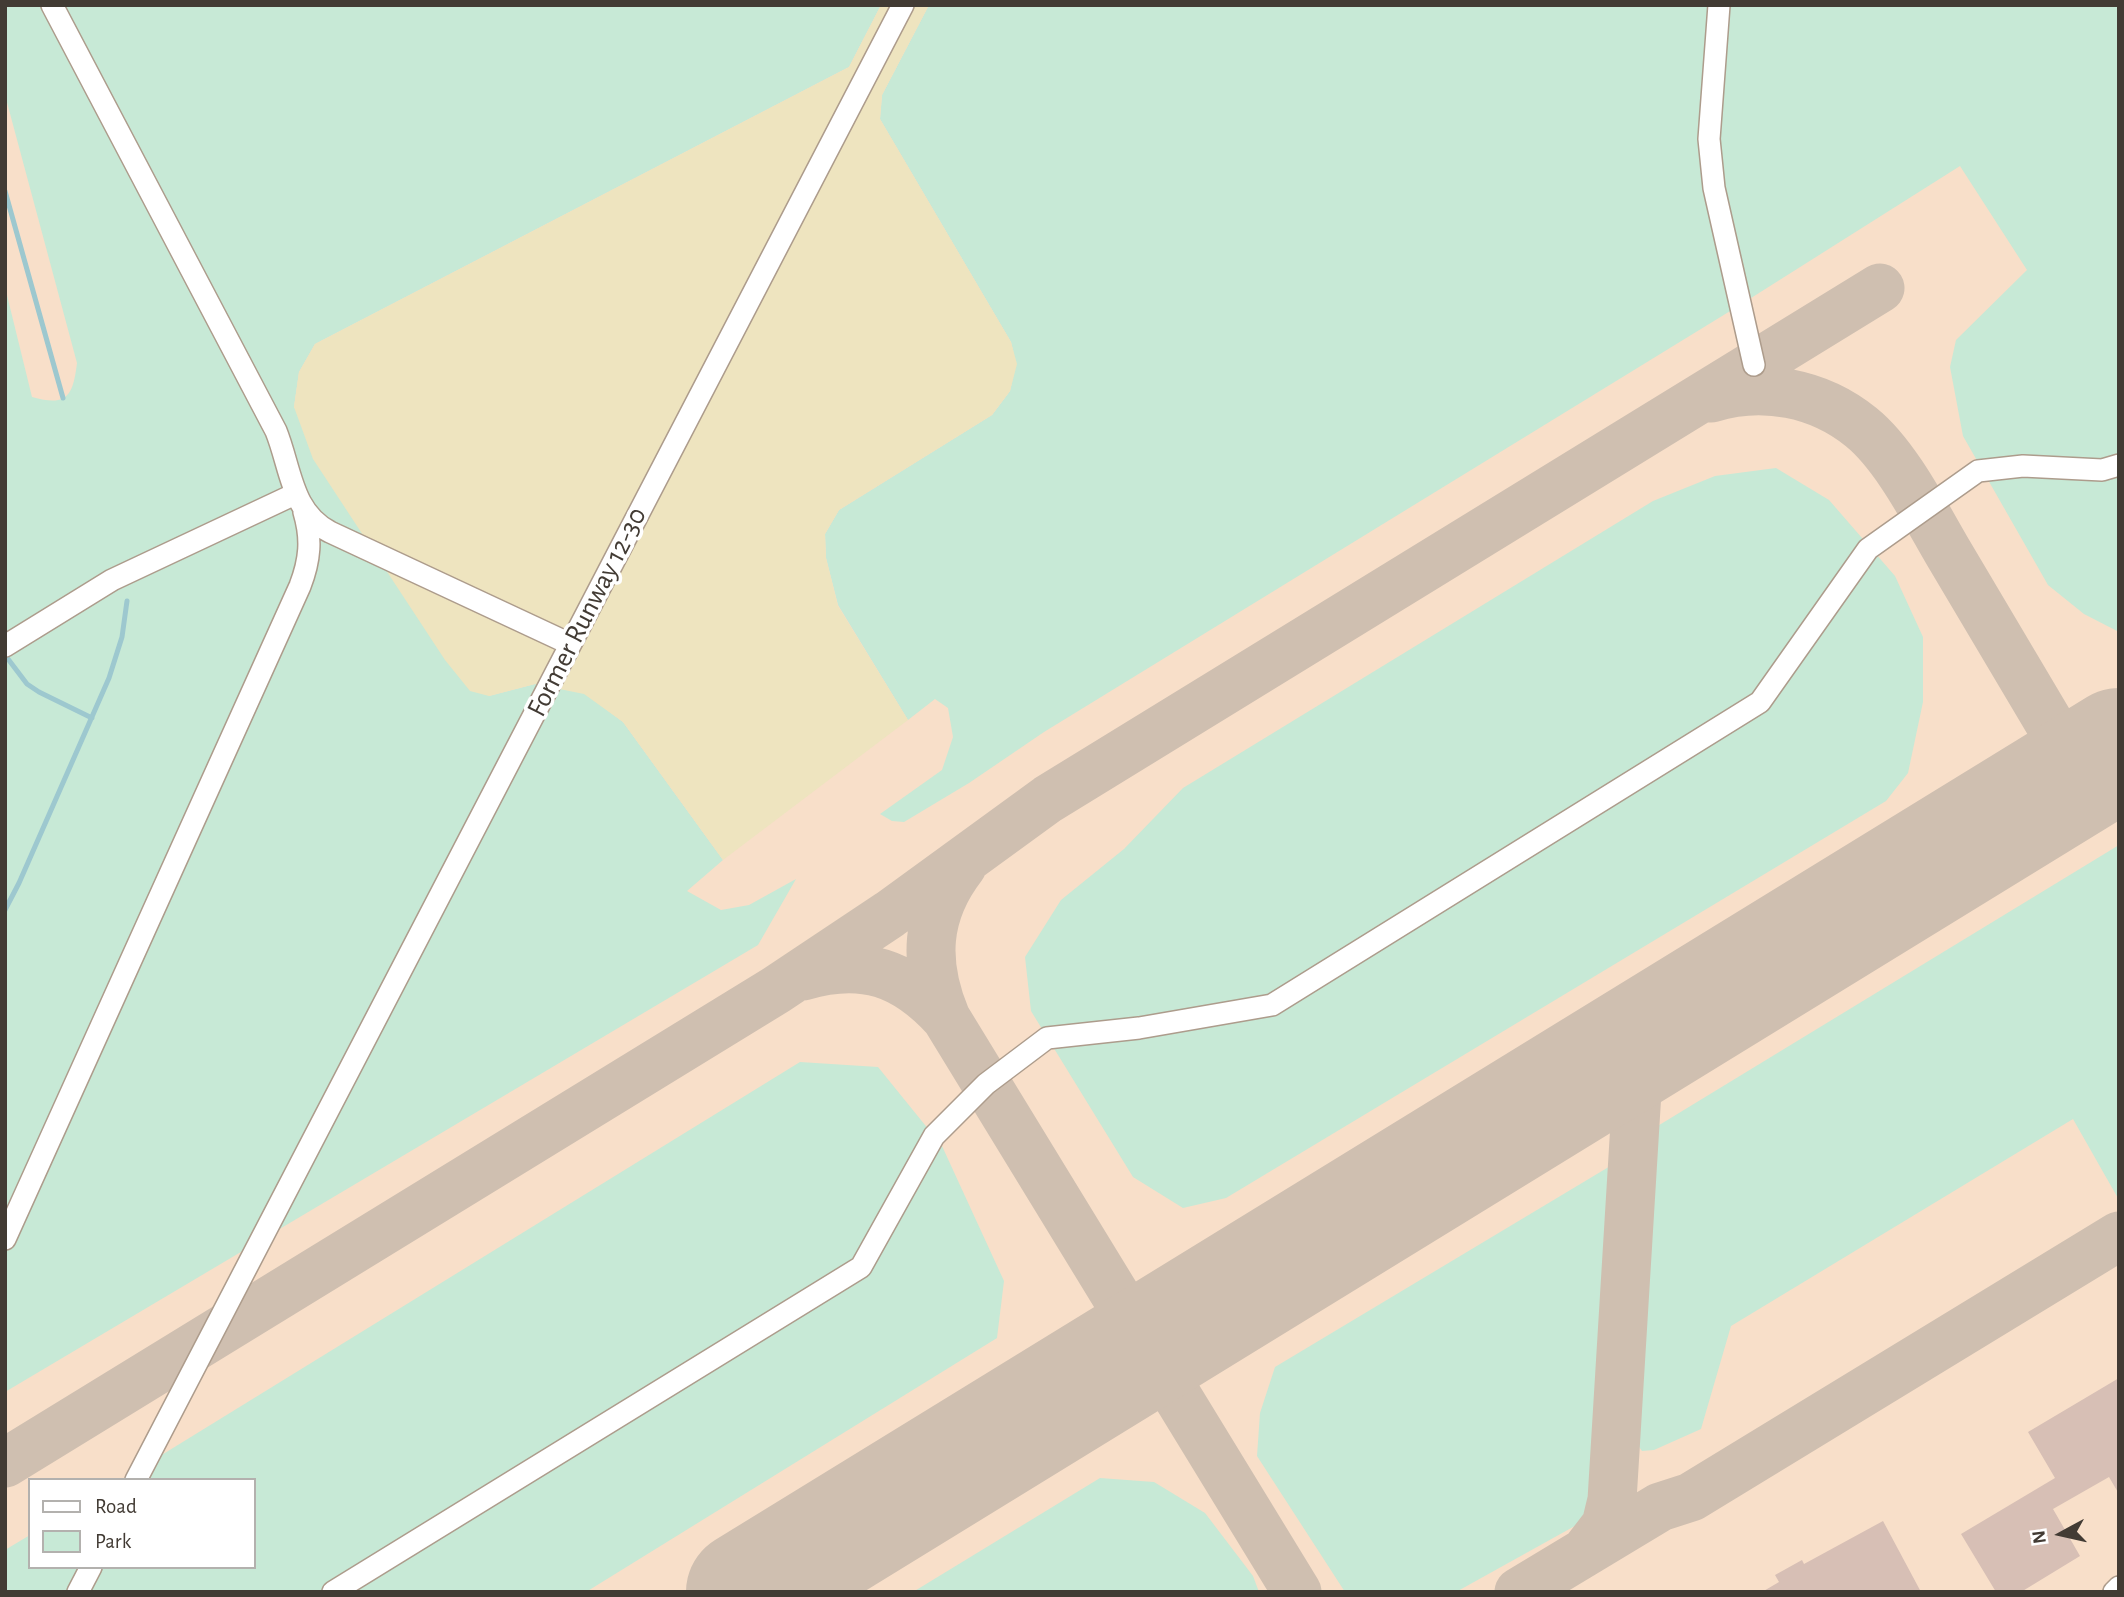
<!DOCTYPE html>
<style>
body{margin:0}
#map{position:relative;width:2124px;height:1597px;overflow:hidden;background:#fdead9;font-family:"Alegreya Sans",sans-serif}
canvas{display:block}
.frame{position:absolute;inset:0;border:7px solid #423b34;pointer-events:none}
.legend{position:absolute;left:28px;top:1478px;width:228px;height:91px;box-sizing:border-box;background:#fff;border:2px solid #b3b1ae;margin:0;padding:9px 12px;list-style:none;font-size:21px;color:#423b34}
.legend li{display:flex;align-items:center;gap:14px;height:35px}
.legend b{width:35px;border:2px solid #b3b1ae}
.north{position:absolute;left:2026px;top:1499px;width:70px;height:70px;-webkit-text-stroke:5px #fff;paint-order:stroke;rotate:262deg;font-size:19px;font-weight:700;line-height:28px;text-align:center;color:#423b34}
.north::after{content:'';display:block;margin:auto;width:24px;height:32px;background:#423b34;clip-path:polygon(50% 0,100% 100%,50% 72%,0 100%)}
</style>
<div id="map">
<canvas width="2124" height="1597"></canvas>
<div class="frame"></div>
<ul class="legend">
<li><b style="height:9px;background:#fff"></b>Road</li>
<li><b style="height:19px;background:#c7e9d6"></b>Park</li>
</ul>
<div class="north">N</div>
</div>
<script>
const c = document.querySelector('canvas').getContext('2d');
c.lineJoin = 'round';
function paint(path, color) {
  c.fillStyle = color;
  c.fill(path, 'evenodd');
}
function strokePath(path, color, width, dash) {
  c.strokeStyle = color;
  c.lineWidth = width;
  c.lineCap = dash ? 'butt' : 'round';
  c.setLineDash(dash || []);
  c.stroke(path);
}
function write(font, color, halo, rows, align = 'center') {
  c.font = font + ' "Alegreya Sans",sans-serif';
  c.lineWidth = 7;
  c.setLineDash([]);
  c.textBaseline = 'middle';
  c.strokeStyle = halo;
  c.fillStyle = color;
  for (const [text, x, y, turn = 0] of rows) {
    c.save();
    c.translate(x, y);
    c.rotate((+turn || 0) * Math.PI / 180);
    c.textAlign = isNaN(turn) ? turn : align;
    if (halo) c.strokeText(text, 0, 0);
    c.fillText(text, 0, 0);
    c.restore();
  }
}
const built = new Path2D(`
 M5,5H2119V1592H5ZM30,1480H254V1567H30Z`);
const green = new Path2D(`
 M5,5H881L849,67L315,344L299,372L294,407L489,696L535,684L584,693L623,722L723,860L687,891L721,910L749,905L796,879L758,945L5,1392V287L32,397C67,407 73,396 77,363L5,95Z
 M929,5H2119V632L2084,614L2048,585L1963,436L1950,367L1956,340L2027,270L1960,166L1740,305L1044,732L969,783L904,822L892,821L880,814L942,770L953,737L948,708L935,699L908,720L838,605L826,558L825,534L839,510L992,415L1010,391L1016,364L1011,342L880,119L882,95Z
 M1776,468L1829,500L1895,576L1923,637V702L1908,773L1886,801L1226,1198L1183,1208L1133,1177L1031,1011L1025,957L1061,900L1124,849L1183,788L1653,501L1715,476Z
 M2119,845V1200L2073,1119L1731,1326L1701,1429L1654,1450L1642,1451L1637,1444L1635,1435L1656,1127Z
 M800,1062L878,1067L942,1146L1004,1281L997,1338L586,1592H5V1550L30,1535V1567H254V1480H121Z
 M1612,1165L1591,1517L1456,1592H1345L1257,1456L1260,1413L1275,1367Z
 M1100,1478L1154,1482L1205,1513L1253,1576L1259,1592H913Z`);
const sand = new Path2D(`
 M881,5H929L882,95L880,119L1011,342L1017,364L1010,391L992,415L839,510L825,534L826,558L838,606L908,720L723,860L623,722L584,694L535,684L489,696L470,691L445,660L313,459L294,407L299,372L315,344L849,67Z`);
const stream = new Path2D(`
 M5,191L63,398
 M5,655L27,684L39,692L92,718
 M5,910L19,883L109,678L122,637L127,601`);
const taxiway = new Path2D(`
 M1711,398C1763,382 1819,393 1861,427C1896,455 1926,515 1949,554C1992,627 2036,700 2079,773
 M962,866C925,914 923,963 946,1018L1297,1592
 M803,976C863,958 905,973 946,1018
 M5,1463L776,990L890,914L1048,799L1880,288
 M1586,1551L1606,1525L1612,1500L1640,1042
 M1519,1592L1660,1507L1691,1497L2119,1236`);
const runway = new Path2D(`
 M747,1592L2119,749`);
const building = new Path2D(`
 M2119,1378V1494L2109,1477L2053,1509L2080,1556L2021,1592H1996L1961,1534L2055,1478L2028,1432Z
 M1883,1521L1921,1592H1762L1779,1582L1775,1575L1802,1560L1804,1564Z`);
const minor = new Path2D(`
 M52,5L276,431C291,468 291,512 330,532L570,644
 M1719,5L1709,139L1714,188L1754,365
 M5,646L112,580L295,494
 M5,1239L300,586C310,560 312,539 304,512
 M136,1480L903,5
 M78,1592L91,1567
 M333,1592L861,1267L934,1136L986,1084L1047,1038L1139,1028L1272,1005L1760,702L1868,549L1978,471L2023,466L2102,470L2119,465
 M2114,1592L2119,1587`);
const streetNames = [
 ["Former Runway 12-30",587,612,-63]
];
paint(built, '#f8dfc9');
paint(green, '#c7e9d6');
paint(sand, '#eee4bf');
strokePath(stream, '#9dc8cf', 5);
strokePath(taxiway, '#cfbfb0', 49);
strokePath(runway, '#cfbfb0', 122);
paint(building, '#d7bfb5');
strokePath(minor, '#ad9c8c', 24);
strokePath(minor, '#fff', 21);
write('28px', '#423b34', '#fff', streetNames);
</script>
